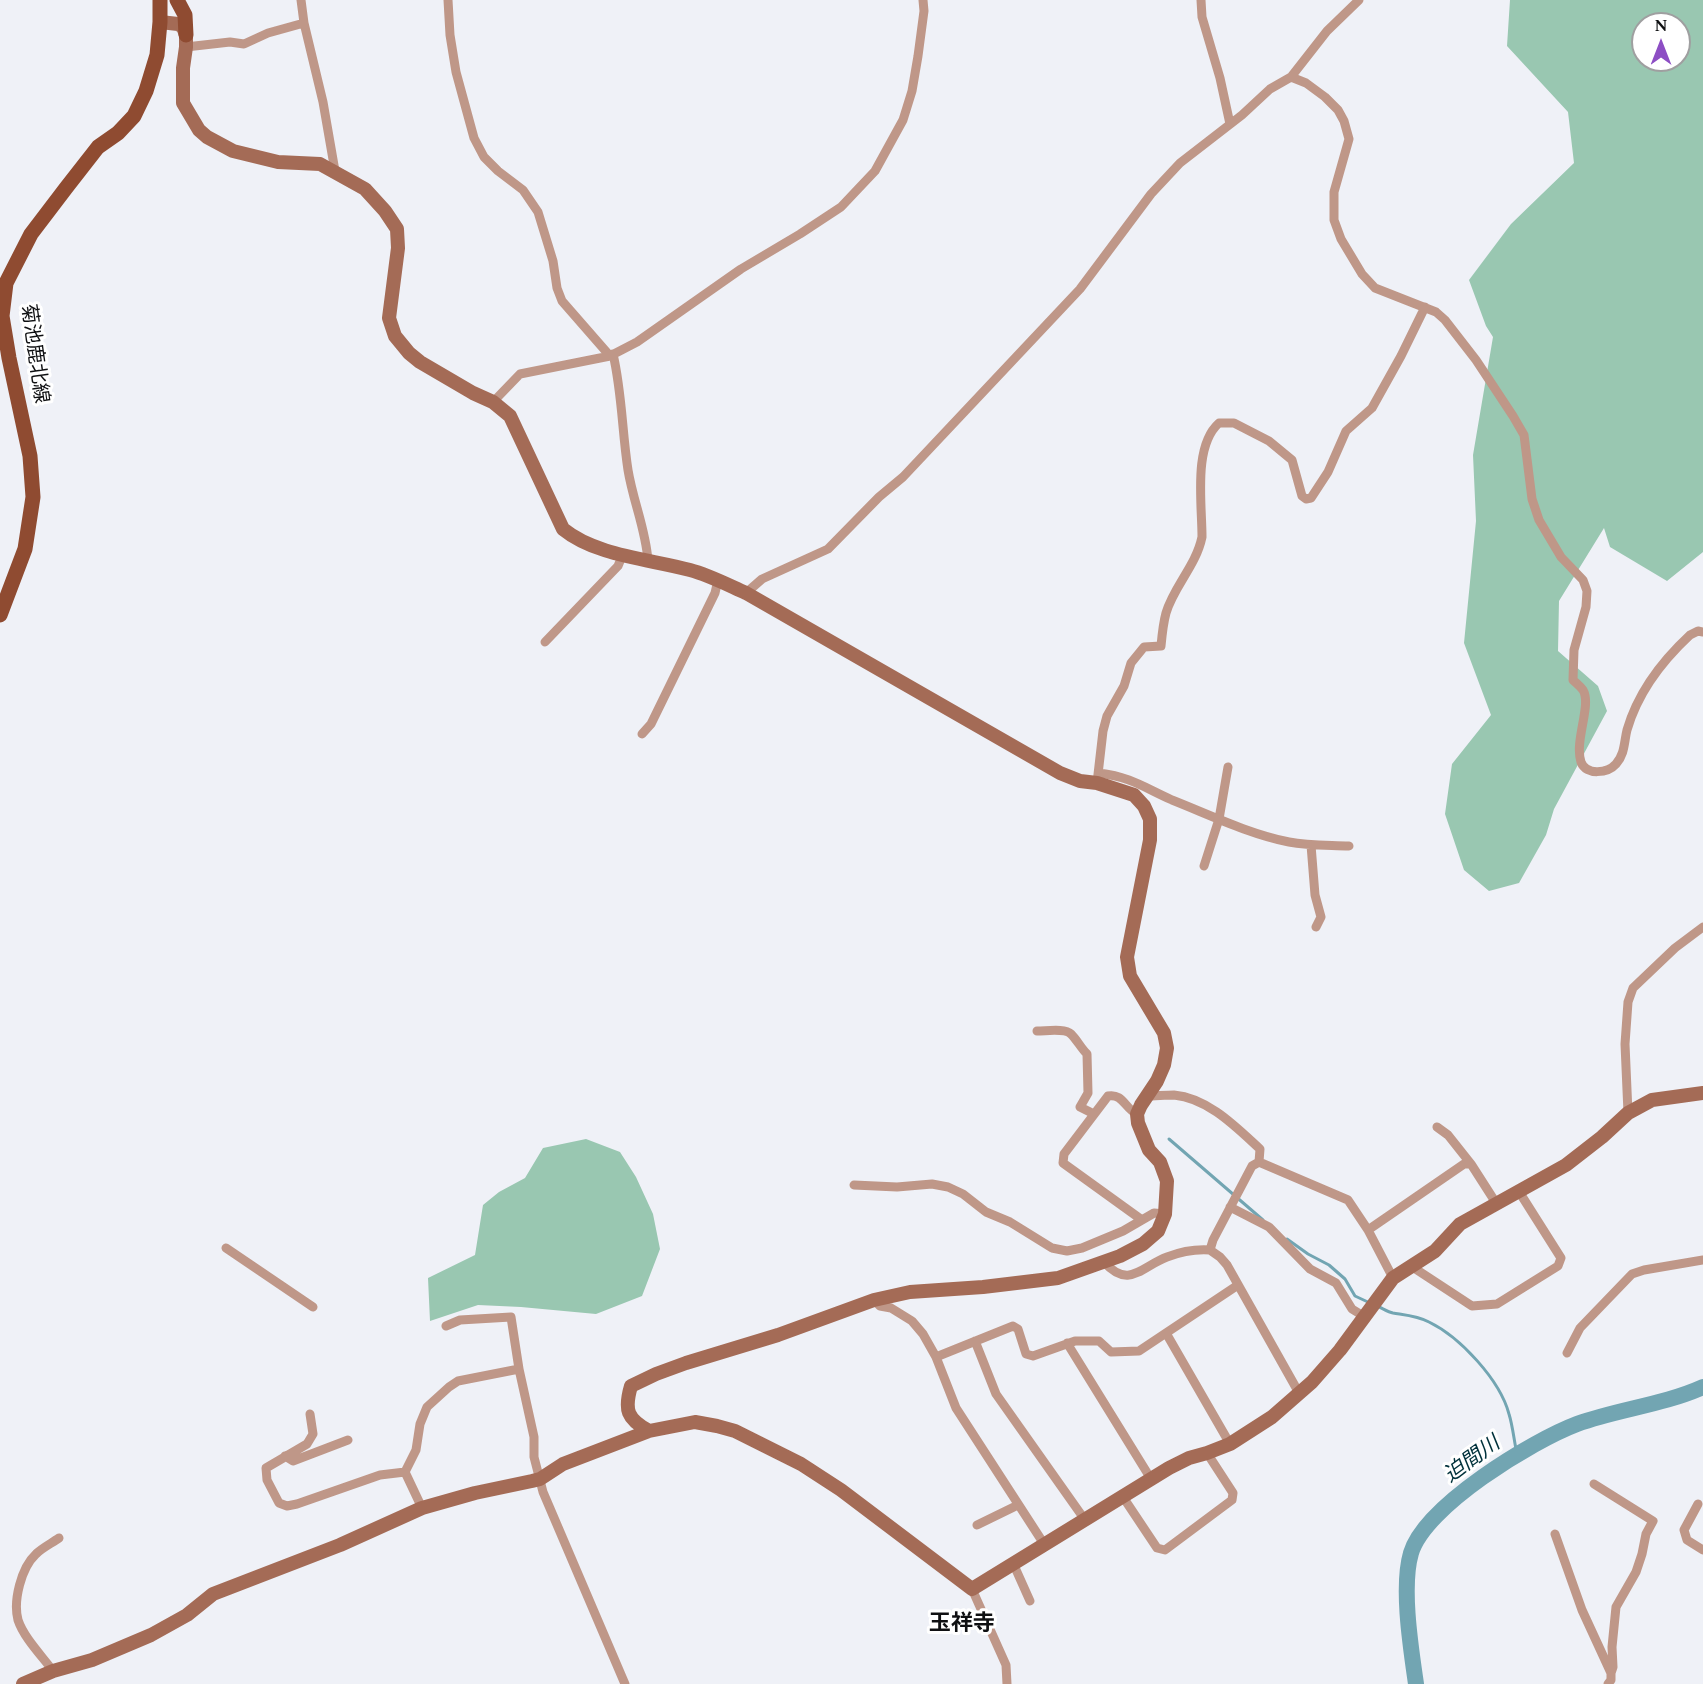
<!DOCTYPE html>
<meta charset="utf-8">
<style>
body{margin:0}
#map{position:relative;width:1703px;height:1684px;overflow:hidden;background:#eff1f7;font-family:Spectral,serif}
canvas{display:block}
.north{position:absolute;left:1631px;top:12px;width:60px;height:60px;box-sizing:border-box;background:#fff;border:2px solid #9f9fa0;border-radius:50%;rotate:0deg;font-size:16px;font-weight:700;line-height:24px;text-align:center;color:#0f1012}
.north::after{content:'';display:block;margin:auto;width:21px;height:27px;background:#8d4ec4;clip-path:polygon(50% 0,100% 100%,50% 72%,0 100%)}
</style>
<div id="map">
<canvas width="1703" height="1684"></canvas>
<div class="north">N</div>
</div>
<script>
const c = document.querySelector('canvas').getContext('2d');
c.lineJoin = 'round';
function paint(path, color) {
  c.fillStyle = color;
  c.fill(path, 'evenodd');
}
function strokePath(path, color, width, dash) {
  c.strokeStyle = color;
  c.lineWidth = width;
  c.lineCap = dash ? 'butt' : 'round';
  c.setLineDash(dash || []);
  c.stroke(path);
}
function write(font, color, halo, rows, align = 'center') {
  c.font = font + ' Spectral,"Noto Sans JP",serif';
  c.lineWidth = 6;
  c.setLineDash([]);
  c.textBaseline = 'middle';
  c.strokeStyle = halo;
  c.fillStyle = color;
  for (const [text, x, y, turn = 0] of rows) {
    c.save();
    c.translate(x, y);
    c.rotate((+turn || 0) * Math.PI / 180);
    c.textAlign = isNaN(turn) ? turn : align;
    if (halo) c.strokeText(text, 0, 0);
    c.fillText(text, 0, 0);
    c.restore();
  }
}
const forest = new Path2D(`
 M1510,0H1703V552L1667,581L1610,547L1604,528L1559,601L1558,651L1598,686L1607,711L1554,809L1546,835L1519,883L1489,891L1464,870L1445,814L1452,764L1491,715L1464,643L1476,521L1473,455L1493,337L1486,326L1469,280L1511,224L1574,163L1568,112L1507,46ZM1643,24H1679V60H1643Z
 M586,1139L620,1152L636,1177L653,1214L660,1249L642,1296L596,1314L521,1307L478,1305L430,1321L428,1278L475,1255L483,1205L499,1192L525,1178L543,1148Z`);
const stream = new Path2D(`
 M1169,1139L1263,1220
 M1287,1239L1308,1254L1329,1265L1345,1279L1355,1296L1370,1303
 M1377,1306C1382,1308 1388,1312 1393,1313C1405,1315 1418,1316 1429,1322C1460,1337 1500,1380 1509,1414C1513,1427 1514,1441 1517,1454`);
const river = new Path2D(`
 M1416,1684C1411,1649 1401,1587 1411,1553C1425,1506 1532,1441 1577,1424C1618,1409 1663,1405 1703,1387`);
const street = new Path2D(`
 M301,0L304,23L323,102L335,171
 M448,0L450,35L456,72L474,138L484,157L498,171L523,190L538,212L553,261L557,288L562,301L610,356
 M1201,0L1202,17L1220,78L1230,124
 M186,47L230,42L244,44L268,33L304,23
 M1291,77L1306,83L1325,97L1338,110L1344,121L1349,139L1334,192V220L1341,239L1362,274L1375,288L1436,312L1445,320L1476,360L1513,416L1524,435L1532,499L1539,520L1561,557L1583,580L1587,591L1586,607L1574,650L1573,680C1576,683 1580,686 1583,690C1592,705 1574,741 1581,762C1586,776 1608,773 1616,764C1625,754 1624,742 1627,730C1638,692 1662,661 1690,635L1698,631L1703,632
 M613,354C622,392 622,431 628,470C633,501 646,530 648,561
 M493,402L520,374L610,356L637,342L741,269L800,234L841,207L875,171L903,120L912,91L918,56L924,11L923,0
 M746,593L762,579L828,549L879,497L903,477L1080,289L1151,194L1180,163L1242,115L1270,89L1291,77L1327,31L1359,0
 M545,642L618,566L623,554
 M642,734L651,724L715,593L718,580
 M1099,773C1131,777 1145,788 1172,800C1210,815 1249,834 1289,842C1309,846 1329,845 1349,846
 M1097,783L1103,731L1107,716L1124,686L1131,663L1144,647L1161,646C1162,635 1163,624 1166,613C1174,586 1196,566 1202,537C1202,503 1193,446 1219,423H1234L1269,441L1292,460L1302,496L1306,499L1311,498L1328,472L1346,431L1372,408L1401,356L1425,307
 M1311,845L1315,895L1321,917L1316,927
 M1204,866L1219,819L1228,767
 M1037,1031C1047,1031 1065,1028 1071,1034C1077,1040 1081,1048 1087,1054L1088,1093L1080,1107L1094,1114
 M1146,1096C1155,1096 1165,1095 1174,1095C1208,1098 1236,1127 1260,1149L1259,1162L1252,1166L1213,1240L1210,1250
 M1628,1113L1625,1044L1628,1002L1633,988L1675,948L1703,927
 M1137,1114C1125,1109 1123,1093 1108,1096L1064,1154L1063,1163L1142,1220
 M1437,1127L1448,1135L1471,1164
 M1259,1162L1348,1200L1368,1230L1393,1278
 M854,1185L897,1187L932,1184L948,1187L963,1194L986,1212L1010,1222L1052,1248L1067,1251L1082,1248L1123,1231L1154,1213L1165,1214
 M1230,1207L1269,1227L1310,1269L1336,1283L1352,1309L1365,1317
 M1368,1230L1464,1164H1471L1496,1203
 M226,1248L313,1307
 M1104,1262C1129,1290 1142,1266 1167,1257C1180,1252 1196,1249 1210,1250L1220,1257L1227,1265L1299,1393
 M1411,1266L1472,1306L1497,1304L1558,1266L1561,1258L1518,1190
 M874,1300L880,1306L891,1308L912,1321L923,1334L936,1357L956,1408L1044,1544
 M446,1326L460,1320L511,1317L519,1369
 M1166,1333L1230,1444
 M975,1341L996,1394L1085,1520
 M1067,1343L1151,1479
 M1567,1353L1580,1328L1632,1274L1644,1270L1703,1260
 M936,1357L1013,1326L1018,1329L1026,1354L1033,1356L1075,1341H1099L1111,1352L1139,1351L1238,1285
 M310,1414L313,1434L307,1444L266,1468L267,1480L279,1503L287,1506L297,1504L380,1475L405,1472
 M285,1456L293,1461L348,1440
 M405,1472L416,1450L420,1424L427,1407L449,1387L458,1381L519,1369L534,1437V1457L543,1492L625,1684
 M405,1472L422,1508
 M1594,1484L1653,1521L1646,1534L1642,1554L1636,1572L1616,1607L1612,1647L1613,1667L1611,1673
 M1123,1497L1157,1548L1165,1550L1232,1500L1233,1493L1207,1453
 M1698,1504L1684,1530L1687,1540L1703,1550
 M977,1525L1018,1505
 M1555,1534L1582,1610L1611,1673V1680L1608,1684
 M1013,1563L1030,1601
 M972,1589L1006,1665L1007,1684
 M53,1671C42,1656 24,1638 18,1620C13,1601 21,1568 36,1554C42,1548 52,1543 59,1538`);
const secondary = new Path2D(`
 M160,22L178,24L183,27L186,35V47L183,68V103L199,130L207,137L233,151L278,162L320,164L365,189L385,211L397,229L398,248L389,318L395,336L409,353L420,362L473,393L493,402L510,416L563,529C596,556 650,559 690,570C709,575 728,585 746,593L1060,773L1080,781L1097,783L1134,795L1144,806L1150,819V840L1127,957L1130,976L1164,1033L1167,1048L1164,1065L1157,1081L1141,1105L1137,1114L1138,1123L1149,1150L1160,1162L1167,1181L1165,1214L1158,1231L1143,1244L1120,1256L1058,1278L983,1287L910,1292L874,1300L778,1335L686,1363L656,1374L631,1386C624,1410 627,1419 649,1431
 M23,1684L53,1671L92,1660L151,1635L187,1615L213,1594L340,1545L422,1508L475,1493L532,1481L540,1479L563,1464L649,1431L695,1422L717,1426L735,1431L801,1464L841,1490L972,1589L1169,1468L1189,1458L1207,1453L1230,1444L1272,1417L1312,1382L1340,1350L1393,1278L1435,1251L1460,1224L1566,1165L1602,1137L1628,1113L1652,1100L1703,1093`);
const primary = new Path2D(`
 M177,0L185,15L186,35
 M0,615L25,549L33,497L30,456L9,358L2,316L6,283L31,234L66,188L98,147L118,133L134,116L146,91L157,55L160,22V0`);
const streetNames = [
 ["菊池鹿北線",33,354,82]
];
const waterNames = [
 ["迫間川",1473,1461,-36]
];
const quarterNames = [
 ["玉祥寺",962,1626]
];
paint(forest, '#99c7b1');
strokePath(stream, '#72a5b2', 3);
strokePath(river, '#72a5b2', 16);
strokePath(street, '#bf9788', 9);
strokePath(secondary, '#a46b56', 14);
strokePath(primary, '#8f4b31', 15);
write('20px', '#0f1012', '#fff', streetNames);
write('italic 21px', '#00313b', '#fff', waterNames);
write('bold 22px', '#0f1012', '#fff', quarterNames);
</script>
